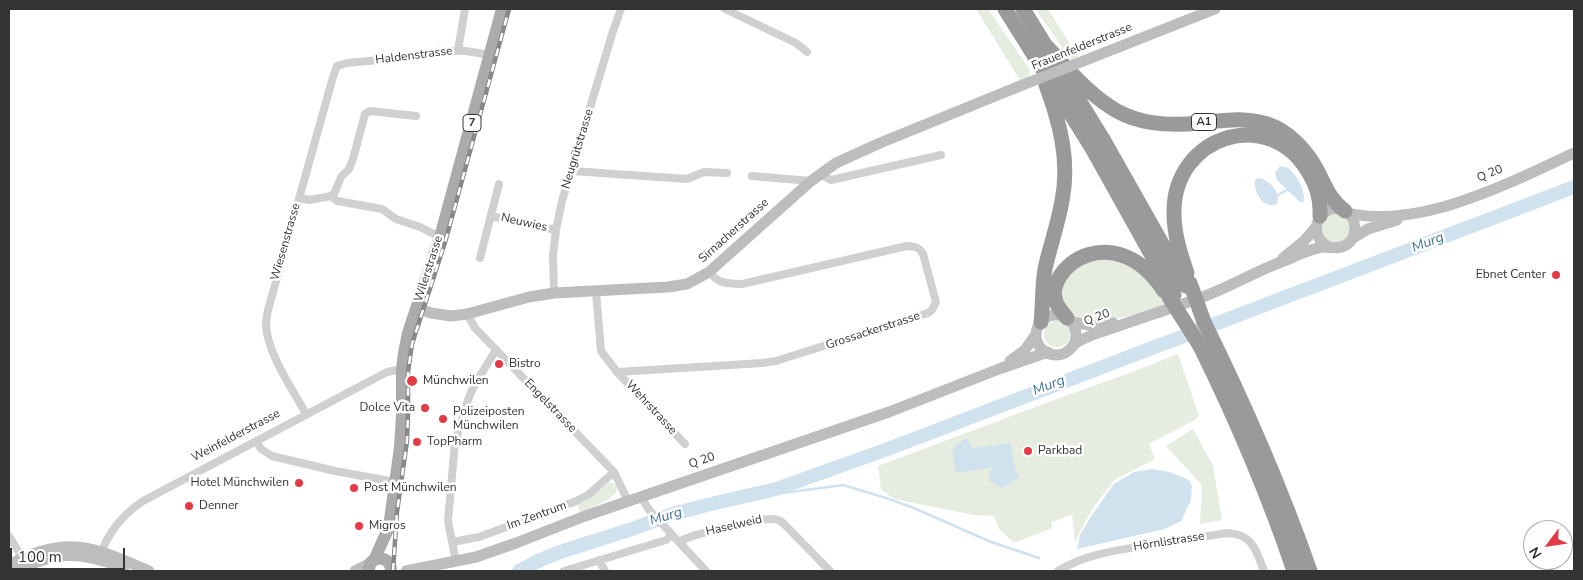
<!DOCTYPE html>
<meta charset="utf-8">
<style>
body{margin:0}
#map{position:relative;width:1583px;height:580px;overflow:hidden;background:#fff;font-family:"Nunito Sans",sans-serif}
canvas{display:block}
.frame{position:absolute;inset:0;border:10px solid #333;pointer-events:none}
.north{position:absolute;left:1523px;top:520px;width:50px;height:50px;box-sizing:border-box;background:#fff;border:1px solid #adadad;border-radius:50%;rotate:239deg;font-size:14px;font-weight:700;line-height:20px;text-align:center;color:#333}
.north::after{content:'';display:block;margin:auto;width:18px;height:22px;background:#e63946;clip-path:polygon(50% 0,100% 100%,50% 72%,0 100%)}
.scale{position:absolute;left:10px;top:548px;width:115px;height:22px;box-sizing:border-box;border:2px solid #333;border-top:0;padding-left:6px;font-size:15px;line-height:18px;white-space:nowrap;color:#333;-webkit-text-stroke:4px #fff;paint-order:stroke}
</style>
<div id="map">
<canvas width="1583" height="580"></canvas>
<div class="frame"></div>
<div class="north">N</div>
<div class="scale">100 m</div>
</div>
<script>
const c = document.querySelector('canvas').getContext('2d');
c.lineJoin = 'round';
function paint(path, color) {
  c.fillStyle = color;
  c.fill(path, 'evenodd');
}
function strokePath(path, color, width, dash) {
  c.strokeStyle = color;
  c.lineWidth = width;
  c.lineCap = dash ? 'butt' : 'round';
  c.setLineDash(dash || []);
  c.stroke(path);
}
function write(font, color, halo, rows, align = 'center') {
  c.font = font + ' "Nunito Sans",sans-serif';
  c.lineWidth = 5;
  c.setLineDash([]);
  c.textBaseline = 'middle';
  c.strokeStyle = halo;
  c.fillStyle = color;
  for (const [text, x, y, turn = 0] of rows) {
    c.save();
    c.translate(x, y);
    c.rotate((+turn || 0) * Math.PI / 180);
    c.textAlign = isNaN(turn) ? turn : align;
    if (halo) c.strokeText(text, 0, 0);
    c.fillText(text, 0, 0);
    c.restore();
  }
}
const green = new Path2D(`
 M976,9H988L1030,70L1028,79L1021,82Z
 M1035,9H1048L1078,57L1072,61Z
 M1331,213L1344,215L1352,227L1346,241L1332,244L1321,233L1324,218Z
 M1101,256L1128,261L1153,282L1166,305C1147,311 1087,331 1070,315C1066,310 1063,303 1060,298L1065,276L1077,265Z
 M1044 334a13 13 0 1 1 26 0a13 13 0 1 1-26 0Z
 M1178,354L1199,416L1196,419L1149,444L1155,459L1114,480L1091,511L1075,542L1072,514L1051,523L1052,528L1014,543L999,529L994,516L974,515L894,499L881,489L878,466L1054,400L1130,373Z
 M1193,429L1213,465L1222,520L1200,524L1202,485L1166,446Z
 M610,482C635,492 587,509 580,512L577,504L594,494Z`);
const water = new Path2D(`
 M1280,166L1286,167C1296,173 1307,191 1303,203L1300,202L1277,180L1275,173Z
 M1258,178C1268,179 1280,191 1278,202L1275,205C1261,207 1254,192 1255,180Z
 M966,438L973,448L1011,443L1014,464L1019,477L1002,488C997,484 993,485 989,480V472L994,467L956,473L952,449Z
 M1152,469L1170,472L1189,480L1192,486L1191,500L1181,521L1164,529L1077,549L1080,535L1092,515L1114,484L1134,472Z`);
const stream = new Path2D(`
 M1278,195L1287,190
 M778,488L783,493L843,485L886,498L914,508L991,542L1039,558`);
const river = new Path2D(`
 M519,571L540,560L563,551L632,529L673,514L707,505L776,489L885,450L1574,187`);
const street = new Path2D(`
 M725,9L796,43L807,52
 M458,50L465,9
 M572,171L687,179L704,172L727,173
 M820,174L831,180L941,155
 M752,176L811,181
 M331,196L335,192L341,177L349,169L353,159L365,114L370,111L416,116
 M299,198L309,200L331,196L337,201L382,209L396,219L420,227L440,237
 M491,216L556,230
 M480,258L499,184
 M596,292L601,351L617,372L762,363L776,361L928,313L932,310L936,302L923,254C919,247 914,246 907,246L742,284C727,283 720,285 709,272
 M554,293L553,255L556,230L562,201L613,31L621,9
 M467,314L475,328L614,472L628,501
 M617,372L685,444
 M306,414C293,390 267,353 266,325C266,320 267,315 268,310L333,77L337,66L347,63L412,57L443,51H466L490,55
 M256,441L261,449L272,456L335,471L395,482
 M641,497L650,511L706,571
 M9,536L25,562
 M452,542L479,537L574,502L588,495L614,472
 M679,542C688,535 760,518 773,519C779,519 782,522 786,526L830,571
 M100,556C108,532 122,515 143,501L387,372L402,369
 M599,560L605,571
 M456,562L448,521L455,442L469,397L475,384L496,350
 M564,571L666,540L672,535
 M1058,571C1085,554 1118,550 1150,545C1176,541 1201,537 1227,533C1253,534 1256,550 1264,571`);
const secondary = new Path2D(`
 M1091,58L1215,9
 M1348,213C1420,230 1511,182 1574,153
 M1353,238L1368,229L1397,220
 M1283,258L1304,241L1316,227
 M417,308L431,313L451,316L467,314L529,297L554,293L668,287L687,284L709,272L811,181L836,163L880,143L1015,88
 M1036 335a20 20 0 1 1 40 0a20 20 0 1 1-40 0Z
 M1071,322L1089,325L1113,323
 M1073,345C1084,337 1095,334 1107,330C1137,319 1167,310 1197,299C1226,289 1252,273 1281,262C1294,258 1309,248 1324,247C1331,247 1338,250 1346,245C1358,238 1358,218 1345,211C1322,199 1303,234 1329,247
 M1010,361L1025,350L1036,334
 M9,565C66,534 94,547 149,571
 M15,571C59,551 79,551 124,568
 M355,571L369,564
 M406,571L476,557L516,543L585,516L889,412L999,369L1048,352`);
const primary = new Path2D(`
 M375,558L389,527L400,447L402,415V369L404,353L408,333L440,237L502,9
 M368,571L371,562C380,555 391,559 391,571`);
const highway = new Path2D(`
 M1005,9L1092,148L1174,295
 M1023,9L1104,141L1186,286
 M1047,47C1098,101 1119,131 1200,123C1225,120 1251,116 1275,127C1293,136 1308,153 1317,170C1326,187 1329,199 1345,211
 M1187,273C1180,253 1174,234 1174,213C1173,136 1269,104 1309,173C1317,186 1321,200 1320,216
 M1067,318C1062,312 1056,306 1055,298C1053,291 1056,283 1060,276C1074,255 1100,247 1124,256C1141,262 1154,276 1164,291
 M1041,322C1043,304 1042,286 1045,269C1050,246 1058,224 1062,201C1070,161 1060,123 1046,85
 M1204,322C1244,403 1280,485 1310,571
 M1200,346C1236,419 1268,494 1294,571`);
const rail = new Path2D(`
 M393,571L397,512L407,441L408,415V372L412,344L446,239L509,9`);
const secondaryBridge = new Path2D(`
 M1015,88L1091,58`);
const highwayBridge = new Path2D(`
 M1190,283L1204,322
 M1169,297L1200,346`);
const markers = [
 [1556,275,5,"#e63946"],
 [499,364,5,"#e63946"],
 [412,381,6,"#e63946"],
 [425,408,5,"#e63946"],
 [443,419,5,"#e63946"],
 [417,442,5,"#e63946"],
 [1028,451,5,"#e63946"],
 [299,483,5,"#e63946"],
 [354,488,5,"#e63946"],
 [189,506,5,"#e63946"],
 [359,526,5,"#e63946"]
];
const shields = [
 [1204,122,25],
 [472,123,18]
];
const shieldNames = [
 ["A1",1204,122],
 ["7",472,123]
];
const streetNames = [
 ["Frauenfelderstrasse",1082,47,-22],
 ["Haldenstrasse",414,56,-7],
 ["Neugrütstrasse",578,149,-73],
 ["Q 20",1490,174,-22],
 ["Neuwies",524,223,13],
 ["Sirnacherstrasse",734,231,-42],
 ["Wiesenstrasse",286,242,-74],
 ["Wilerstrasse",429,269,-72],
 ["Q 20",1097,318,-20],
 ["Grossackerstrasse",873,331,-18],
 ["Engelstrasse",550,406,46],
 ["Wehrstrasse",651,408,47],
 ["Weinfelderstrasse",236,436,-28],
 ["Q 20",702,461,-19],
 ["Im Zentrum",537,516,-20],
 ["Haselweid",734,526,-13],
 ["Hörnlistrasse",1169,542,-9]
];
const poiNames = [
 ["Ebnet Center",1546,275,"right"],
 ["Bistro",509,364],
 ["Münchwilen",423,381],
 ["Dolce Vita",415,408,"right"],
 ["Polizeiposten",453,412],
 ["Münchwilen",453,426],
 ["TopPharm",427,442],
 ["Parkbad",1038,451],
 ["Hotel Münchwilen",289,483,"right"],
 ["Post Münchwilen",364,488],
 ["Denner",199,506],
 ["Migros",369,526]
];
const waterNames = [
 ["Murg",1428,243,-21],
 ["Murg",1049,386,-21],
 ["Murg",666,517,-17]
];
paint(green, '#e6ecdf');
paint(water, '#cfe2ee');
strokePath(stream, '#cfe2ee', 2.5);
strokePath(river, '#cfe2ee', 14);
strokePath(street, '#d0d0d0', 8);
strokePath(secondary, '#bdbdbd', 11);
strokePath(primary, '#ababab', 12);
strokePath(highway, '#9a9a9a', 15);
strokePath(rail, '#888', 4.5);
strokePath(rail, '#fff', 2.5, [8]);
strokePath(secondaryBridge, '#bdbdbd', 11);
strokePath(highwayBridge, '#9a9a9a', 15);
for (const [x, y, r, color] of markers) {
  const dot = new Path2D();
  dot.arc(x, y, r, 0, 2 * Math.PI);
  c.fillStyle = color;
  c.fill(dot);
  strokePath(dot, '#fff', 2);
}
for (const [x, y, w] of shields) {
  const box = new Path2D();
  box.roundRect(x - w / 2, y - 8.5, w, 17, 4);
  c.fillStyle = '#fff';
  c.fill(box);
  strokePath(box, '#333', 1);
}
write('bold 11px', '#333', null, shieldNames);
write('12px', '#333', '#fff', streetNames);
write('12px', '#333', '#fff', poiNames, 'left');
write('italic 14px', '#3f7597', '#fff', waterNames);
</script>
